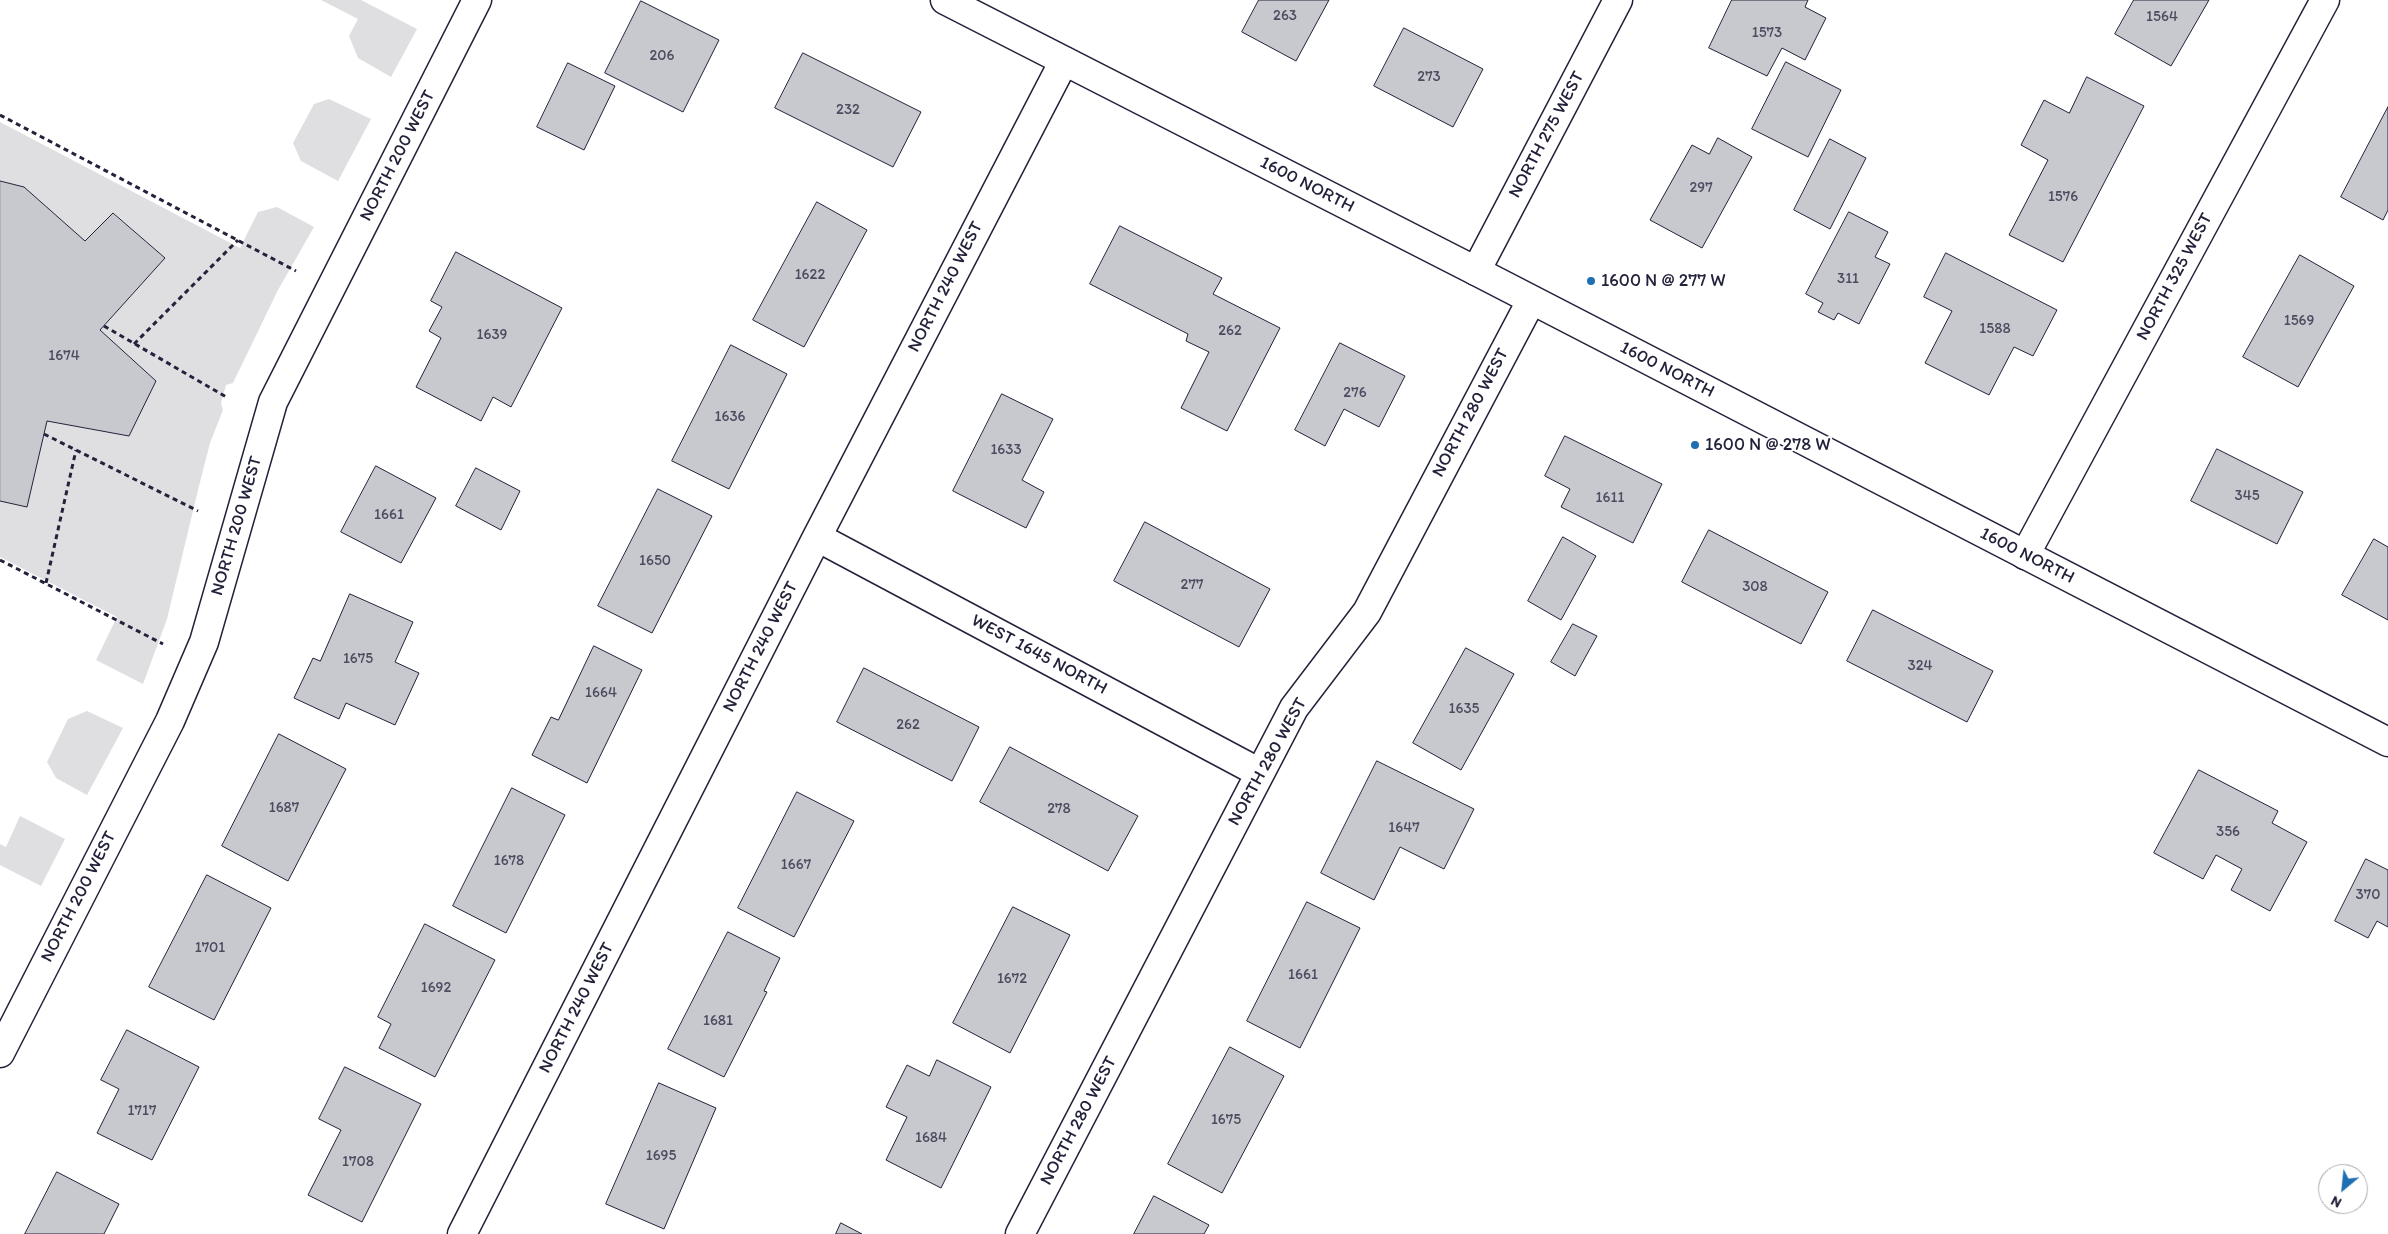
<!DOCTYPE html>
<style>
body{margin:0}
#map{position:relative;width:2388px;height:1234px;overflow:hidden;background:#fff;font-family:Itim,sans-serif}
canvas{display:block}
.north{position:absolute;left:2318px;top:1164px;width:50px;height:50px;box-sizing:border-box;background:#fff;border:1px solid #a7a7b1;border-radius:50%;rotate:208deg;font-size:14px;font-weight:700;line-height:20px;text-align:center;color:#22223b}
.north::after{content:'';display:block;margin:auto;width:18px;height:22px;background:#1f6fb2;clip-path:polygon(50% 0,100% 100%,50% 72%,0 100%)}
</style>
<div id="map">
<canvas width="2388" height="1234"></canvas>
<div class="north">N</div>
</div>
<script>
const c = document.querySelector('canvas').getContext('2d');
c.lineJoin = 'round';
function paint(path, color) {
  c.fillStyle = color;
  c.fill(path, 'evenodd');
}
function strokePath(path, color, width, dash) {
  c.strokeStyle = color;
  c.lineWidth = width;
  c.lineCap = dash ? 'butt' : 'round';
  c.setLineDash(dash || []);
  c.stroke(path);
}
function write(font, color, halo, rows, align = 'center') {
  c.font = font + ' Itim,sans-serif';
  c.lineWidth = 4;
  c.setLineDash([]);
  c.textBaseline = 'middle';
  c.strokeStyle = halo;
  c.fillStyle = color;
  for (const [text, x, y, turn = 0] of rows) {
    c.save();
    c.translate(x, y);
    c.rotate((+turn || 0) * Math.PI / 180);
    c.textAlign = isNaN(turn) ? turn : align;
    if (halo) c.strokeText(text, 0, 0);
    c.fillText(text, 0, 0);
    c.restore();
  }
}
const green = new Path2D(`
 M321,0H361L417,29L391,77L358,58L349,36L358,19Z
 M329,99L371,119L338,181L301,161L293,143L314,104Z
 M0,122L240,248L258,212L277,207L314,227L278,290L233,383L226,385L221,403L223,410L210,443L199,486L167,619L143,684L96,660L117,617L0,557V501L27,507L47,421L129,436L156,381L100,330L165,258L114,213L85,241L24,187L0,181Z
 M87,711L123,728L87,795L56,778L47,762L68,719Z
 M20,816L65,839L41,886L0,865V844L6,847Z`);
const building = new Path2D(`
 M1259,0H1329L1296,61L1242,32Z
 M1732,0H1808L1805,7L1826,18L1805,60L1782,48L1767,76L1709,48Z
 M2134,0H2209L2171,66L2115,34Z
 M641,1L719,40L683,112L605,73Z
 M1404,28L1483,69L1453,127L1374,86Z
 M803,53L921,112L893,167L775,108Z
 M1786,62L1841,90L1808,157L1752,129Z
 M568,63L615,86L584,150L537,127Z
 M2087,77L2144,106L2063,262L2009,235L2048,160L2021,145L2044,100L2069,113Z
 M2388,107V210L2383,220L2341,197Z
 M1718,138L1752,157L1702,248L1650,220L1692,145L1709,154Z
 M1830,139L1866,158L1830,229L1794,210Z
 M0,181L24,187L85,241L113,213L165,258L100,330L156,381L129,436L47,421L27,507L0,501Z
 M817,202L867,230L804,347L753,320Z
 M1849,212L1888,232L1875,257L1890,264L1859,324L1838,313L1834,320L1818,312L1823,303L1806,294Z
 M1120,226L1222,278L1213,294L1280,328L1227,431L1181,408L1209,352L1186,341L1188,334L1090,284Z
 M456,252L562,308L511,407L493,397L481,421L416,387L441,338L429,331L442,307L431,301Z
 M1946,253L2057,310L2033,356L2014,347L1989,395L1925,363L1952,311L1924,297Z
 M2300,255L2354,286L2298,387L2243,357Z
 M1340,343L1405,376L1379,427L1344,409L1325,446L1295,430Z
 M731,345L787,374L729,489L672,461Z
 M1002,394L1053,419L1022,480L1044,492L1026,528L953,491Z
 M1565,436L1662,484L1633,543L1561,507L1570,489L1545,476Z
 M2217,449L2303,492L2277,544L2191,501Z
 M376,466L436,498L401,563L341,532Z
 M476,468L520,491L501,530L456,506Z
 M658,489L712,516L652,633L598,606Z
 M1145,522L1270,589L1239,647L1114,581Z
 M1709,530L1828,592L1801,644L1682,582Z
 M1563,537L1596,556L1561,620L1528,601Z
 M2374,539L2388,547V620L2342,595Z
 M350,594L413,622L395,662L419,673L395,725L346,703L339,719L294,698L313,658L320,661Z
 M1873,610L1993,671L1967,722L1847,661Z
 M1573,624L1597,636L1575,676L1551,662Z
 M594,646L642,670L587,783L532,755L551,717L558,720Z
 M1466,648L1514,674L1461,770L1413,743Z
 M864,668L979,727L952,781L837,722Z
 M279,734L346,769L288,881L222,846Z
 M1010,747L1138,816L1108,871L980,802Z
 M1377,761L1474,809L1444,869L1400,847L1374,900L1321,873Z
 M2199,770L2278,811L2272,823L2307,842L2270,911L2231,890L2242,869L2216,855L2203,879L2154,853Z
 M512,788L565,815L506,933L453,906Z
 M797,792L854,821L794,937L738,908Z
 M2366,859L2388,870V927L2377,921L2368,938L2335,921Z
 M207,875L271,908L214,1020L149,987Z
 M1307,902L1360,928L1300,1048L1247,1021Z
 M1013,907L1070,935L1010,1053L953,1023Z
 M425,924L495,960L435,1077L379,1048L391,1024L378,1017Z
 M728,932L780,958L764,991L767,992L724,1077L668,1049Z
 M127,1030L199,1067L152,1160L97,1133L119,1089L101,1080Z
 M1230,1047L1284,1076L1222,1193L1168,1164Z
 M937,1060L991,1087L941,1188L886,1160L907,1117L886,1107L907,1065L929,1076Z
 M345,1067L421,1104L362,1222L308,1195L341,1130L319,1119Z
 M659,1083L716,1108L664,1229L606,1204Z
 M57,1172L119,1204L104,1234H25Z
 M1154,1196L1209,1225L1204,1234H1134Z
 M841,1223L862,1234H836Z`);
const path = new Path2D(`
 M0,115L296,271
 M104,326L228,398
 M134,344L238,240
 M44,434L198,511
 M0,560L163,644
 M46,583L76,450`);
const minor = new Path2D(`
 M1476,271L1618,0
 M817,537L1260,773
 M2025,555L2325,0
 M0,1053L170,721L204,642L273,402L477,0
 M462,1234L817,537L1064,61
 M1020,1234L1294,708L1367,612L1531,301`);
const secondary = new Path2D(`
 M945,0L1476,271L2388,742`);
const markers = [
 [1591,281,5,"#1f6fb2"],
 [1695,445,5,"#1f6fb2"]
];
const numberNames = [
 ["263",1285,16],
 ["1564",2162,17],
 ["1573",1767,33],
 ["206",662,56],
 ["273",1429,77],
 ["232",848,110],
 ["297",1701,188],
 ["1576",2063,197],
 ["1622",810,275],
 ["311",1848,279],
 ["1569",2299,321],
 ["1588",1995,329],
 ["262",1230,331],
 ["1639",492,335],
 ["1674",64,356],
 ["276",1355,393],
 ["1636",730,417],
 ["1633",1006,450],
 ["345",2247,496],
 ["1611",1610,498],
 ["1661",389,515],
 ["1650",655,561],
 ["277",1192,585],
 ["308",1755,587],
 ["1675",358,659],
 ["324",1920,666],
 ["1664",601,693],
 ["1635",1464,709],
 ["262",908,725],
 ["1687",284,808],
 ["278",1059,809],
 ["1647",1404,828],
 ["356",2228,832],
 ["1678",509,861],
 ["1667",796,865],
 ["370",2368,895],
 ["1701",210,948],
 ["1661",1303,975],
 ["1672",1012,979],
 ["1692",436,988],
 ["1681",718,1021],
 ["1717",142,1111],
 ["1675",1226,1120],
 ["1684",931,1138],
 ["1695",661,1156],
 ["1708",358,1162]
];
const streetNames = [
 ["NORTH 275 WEST",1547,135,-62],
 ["NORTH 200 WEST",398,156,-63],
 ["1600 NORTH",1307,185,27],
 ["NORTH 325 WEST",2175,277,-62],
 ["NORTH 240 WEST",946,287,-63],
 ["1600 NORTH",1667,370,27],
 ["NORTH 280 WEST",1471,413,-62],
 ["NORTH 200 WEST",237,526,-74],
 ["1600 NORTH",2027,556,27],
 ["NORTH 240 WEST",761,647,-63],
 ["WEST 1645 NORTH",1039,655,28],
 ["NORTH 280 WEST",1268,762,-61],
 ["NORTH 200 WEST",79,897,-63],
 ["NORTH 240 WEST",577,1008,-63],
 ["NORTH 280 WEST",1079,1121,-62]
];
const poiNames = [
 ["1600 N @ 277 W",1601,281],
 ["1600 N @ 278 W",1705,445]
];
paint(green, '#dfdfe2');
paint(building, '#c8c8cf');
strokePath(building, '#22223b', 1);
strokePath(minor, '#22223b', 31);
strokePath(secondary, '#22223b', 31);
strokePath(path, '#22223b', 3, [5, 4]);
strokePath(minor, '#fff', 28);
strokePath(secondary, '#fff', 28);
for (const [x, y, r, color] of markers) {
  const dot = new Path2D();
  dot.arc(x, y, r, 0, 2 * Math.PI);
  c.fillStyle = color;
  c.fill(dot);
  strokePath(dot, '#fff', 2);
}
write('15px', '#4c4c60', null, numberNames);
write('18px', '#22223b', '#fff', streetNames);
write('18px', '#22223b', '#fff', poiNames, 'left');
</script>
